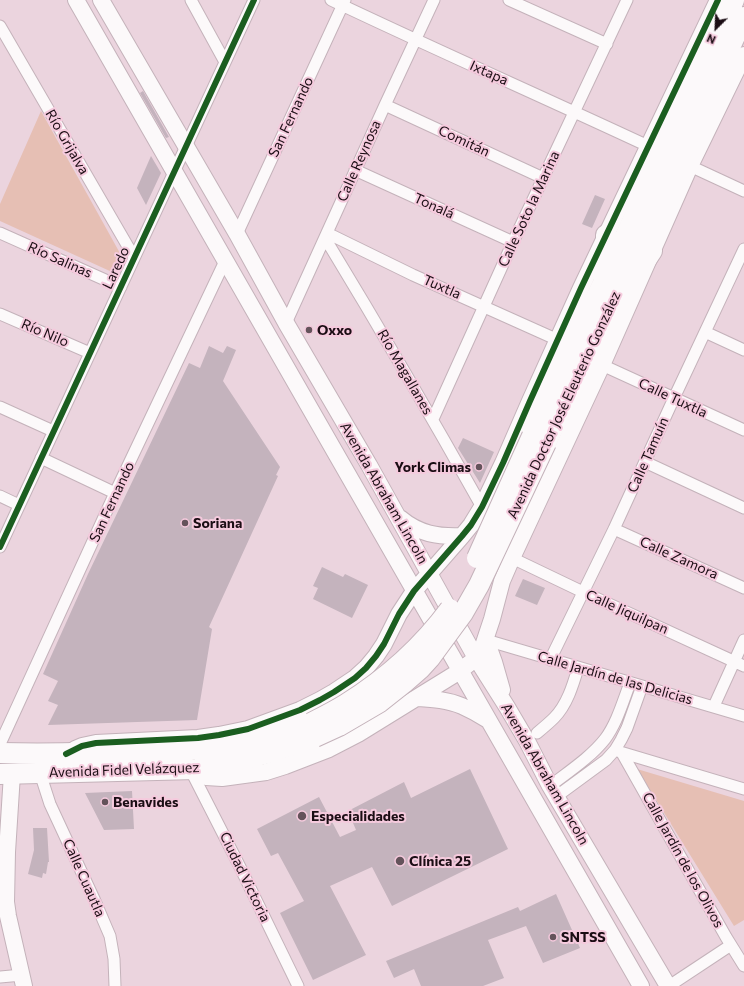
<!DOCTYPE html>
<meta charset="utf-8">
<style>
body{margin:0}
#map{position:relative;width:744px;height:986px;overflow:hidden;background:#ebd4de;font-family:Commissioner,sans-serif}
canvas{display:block}
.north{position:absolute;left:696px;top:8px;width:40px;height:40px;-webkit-text-stroke:3px #f5cadd;paint-order:stroke;rotate:204deg;font-size:11px;font-weight:700;line-height:16px;text-align:center;color:#1b0d14}
.north::after{content:'';display:block;margin:auto;width:14px;height:18px;background:#1b0d14;clip-path:polygon(50% 0,100% 100%,50% 72%,0 100%)}
</style>
<div id="map">
<canvas width="744" height="986"></canvas>
<div class="north">N</div>
</div>
<script>
const c = document.querySelector('canvas').getContext('2d');
c.lineJoin = 'round';
function paint(path, color) {
  c.fillStyle = color;
  c.fill(path, 'evenodd');
}
function strokePath(path, color, width, dash) {
  c.strokeStyle = color;
  c.lineWidth = width;
  c.lineCap = dash ? 'butt' : 'round';
  c.setLineDash(dash || []);
  c.stroke(path);
}
function write(font, color, halo, rows, align = 'center') {
  c.font = font + ' Commissioner,sans-serif';
  c.lineWidth = 4;
  c.setLineDash([]);
  c.textBaseline = 'middle';
  c.strokeStyle = halo;
  c.fillStyle = color;
  for (const [text, x, y, turn = 0] of rows) {
    c.save();
    c.translate(x, y);
    c.rotate((+turn || 0) * Math.PI / 180);
    c.textAlign = isNaN(turn) ? turn : align;
    if (halo) c.strokeText(text, 0, 0);
    c.fillText(text, 0, 0);
    c.restore();
  }
}
const green = new Path2D(`
 M41,111L126,264L112,272L0,221V204Z
 M637,769L744,801V920L734,926Z`);
const building = new Path2D(`
 M143,91L169,137L166,138L140,93Z
 M151,156L161,173L146,205L137,188Z
 M595,195L605,199L592,228L582,224Z
 M209,346L223,353L227,346L236,350L223,381L280,467L276,475L278,476L209,627L212,629L197,720L48,725L58,705L48,701L58,681L43,674L88,574L189,363L200,368Z
 M463,438L494,452L480,483L458,448Z
 M322,567L343,577L345,574L368,585L352,618L313,599L318,588L313,586Z
 M523,579L545,588L537,605L515,596Z
 M470,769L508,849L392,906L372,867L330,886L366,955L313,980L280,913L304,901L278,853L271,856L257,829L319,797L340,837L356,830L348,811L404,782L411,798Z
 M132,791L134,829L104,830L85,793Z
 M33,828H47L49,862H48L46,874L43,873L42,878L28,874L34,850Z
 M556,894L580,948L543,963L526,926L488,940L504,978L483,986H421L414,969L394,978L386,961L518,907L520,911Z`);
const street = new Path2D(`
 M191,0L225,62
 M331,0C436,50 543,97 648,146
 M509,0L607,44
 M0,26L134,257
 M385,105L543,178
 M690,166L744,191
 M355,170L513,242
 M0,233L121,287
 M327,233L413,275L558,340
 M237,234L345,0
 M325,238C379,327 431,416 482,507
 M0,314L90,353
 M286,323L385,105L434,0
 M705,332L744,350
 M602,365L744,430
 M0,407L53,431
 M433,419L513,242L627,0
 M41,458L115,493
 M645,462L744,508
 M0,496L19,505
 M614,529L744,588
 M0,547L254,0
 M512,558L583,592L744,666
 M486,640L744,716
 M550,660L614,529L674,398L744,249
 M714,706L744,640
 M537,733C543,728 549,723 554,718C567,705 573,685 578,668
 M0,744L115,493L225,261
 M620,752L744,789
 M622,753L726,937L744,966
 M190,769L239,865L298,986
 M40,773L50,804L95,901L110,936L114,959L115,986
 M550,786C568,772 591,757 605,739C617,723 623,701 630,683
 M557,796L606,760L615,750L621,740L627,728L642,686
 M0,977L22,975
 M669,986L731,945`);
const secondary = new Path2D(`
 M76,0L641,986
 M101,0L237,234L286,323L369,465L476,658L507,707L527,741L550,786L668,986
 M400,518C419,534 438,537 462,536
 M486,640L494,662L502,690
 M418,698C433,699 448,700 462,706C471,710 480,715 488,720
 M75,749L82,746L96,743L198,738L219,735L248,729L300,710L320,700L334,692L355,678L366,668L376,656L384,644L399,614L414,591L462,536L471,525L482,507L503,463L530,401L581,288L718,0
 M196,769L206,777L222,778L266,772L285,766L329,749L358,734L460,671L476,658L482,649L492,619L502,581L512,558L602,365L690,166L744,55
 M12,774L7,852L6,902L8,916L24,986`);
const highway = new Path2D(`
 M597,269L605,252L606,246V235
 M635,279L646,260L652,251
 M532,436L581,327L610,269L734,0
 M546,443L589,355L636,250L744,17
 M0,753C48,754 95,753 143,751C181,750 222,749 258,740C276,735 293,729 311,723
 M0,774L196,769L241,760L272,752L315,737`);
const highwayBridge = new Path2D(`
 M477,558L532,436
 M311,723C323,717 335,711 346,704C386,679 422,647 450,609
 M315,737L339,726L380,702L404,683L420,669L430,658L463,613L479,585L546,443`);
const cycleway = new Path2D(`
 M0,547L254,0
 M66,754L82,746L96,743L198,738L219,735L248,729L300,710L320,700L334,692L355,678L366,668L376,656L384,644L399,614L414,591L462,536L471,525L482,507L503,463L530,401L581,288L718,0`);
const markers = [
 [309,330,4,"#64535b"],
 [479,467,4,"#64535b"],
 [185,523,4,"#64535b"],
 [105,802,4,"#64535b"],
 [302,816,5,"#64535b"],
 [400,861,5,"#64535b"],
 [553,937,4,"#64535b"]
];
const streetNames = [
 ["Ixtapa",489,73,24],
 ["San Fernando",291,117,-65],
 ["Comitán",464,141,25],
 ["Río Grijalva",67,142,60],
 ["Calle Reynosa",359,161,-66],
 ["Tonalá",434,206,24],
 ["Calle Soto la Marina",529,209,-65],
 ["Río Salinas",60,260,24],
 ["Laredo",116,268,-65],
 ["Tuxtla",442,287,24],
 ["Río Nilo",45,333,23],
 ["Río Magallanes",405,372,60],
 ["Calle Tuxtla",673,398,25],
 ["Avenida Doctor José Eleuterio González",564,405,-65],
 ["Calle Tamuín",648,455,-66],
 ["Avenida Abraham Lincoln",384,493,60],
 ["San Fernando",112,502,-65],
 ["Calle Zamora",679,558,24],
 ["Calle Jiquilpan",627,612,24],
 ["Calle Jardín de las Delicias",615,678,16],
 ["Avenida Fidel Velázquez",124,770,-2],
 ["Avenida Abraham Lincoln",545,774,60],
 ["Calle Jardín de los Olivos",683,860,61],
 ["Ciudad Victoria",245,877,64],
 ["Calle Cuautla",84,878,66]
];
const poiNames = [
 ["Oxxo",317,330],
 ["York Climas",471,467,"right"],
 ["Soriana",193,523],
 ["Benavides",113,802],
 ["Especialidades",311,816],
 ["Clínica 25",409,861],
 ["SNTSS",561,937]
];
paint(green, '#e6bfb4');
paint(building, '#c4b3bd');
strokePath(street, '#c4b2ba', 13);
strokePath(secondary, '#c4b2ba', 18);
strokePath(highway, '#c4b2ba', 22);
strokePath(street, '#fcf9fa', 11);
strokePath(secondary, '#fcf9fa', 16);
strokePath(highway, '#fcf9fa', 20);
strokePath(highwayBridge, '#c4b2ba', 22, []);
strokePath(highwayBridge, '#fcf9fa', 20);
strokePath(cycleway, '#1b5e20', 6);
for (const [x, y, r, color] of markers) {
  const dot = new Path2D();
  dot.arc(x, y, r, 0, 2 * Math.PI);
  c.fillStyle = color;
  c.fill(dot);
  strokePath(dot, '#f5cadd', 1.5);
}
write('14px', '#1b0d14', '#f5cadd', streetNames);
write('bold 14px', '#1b0d14', '#f5cadd', poiNames, 'left');
</script>
